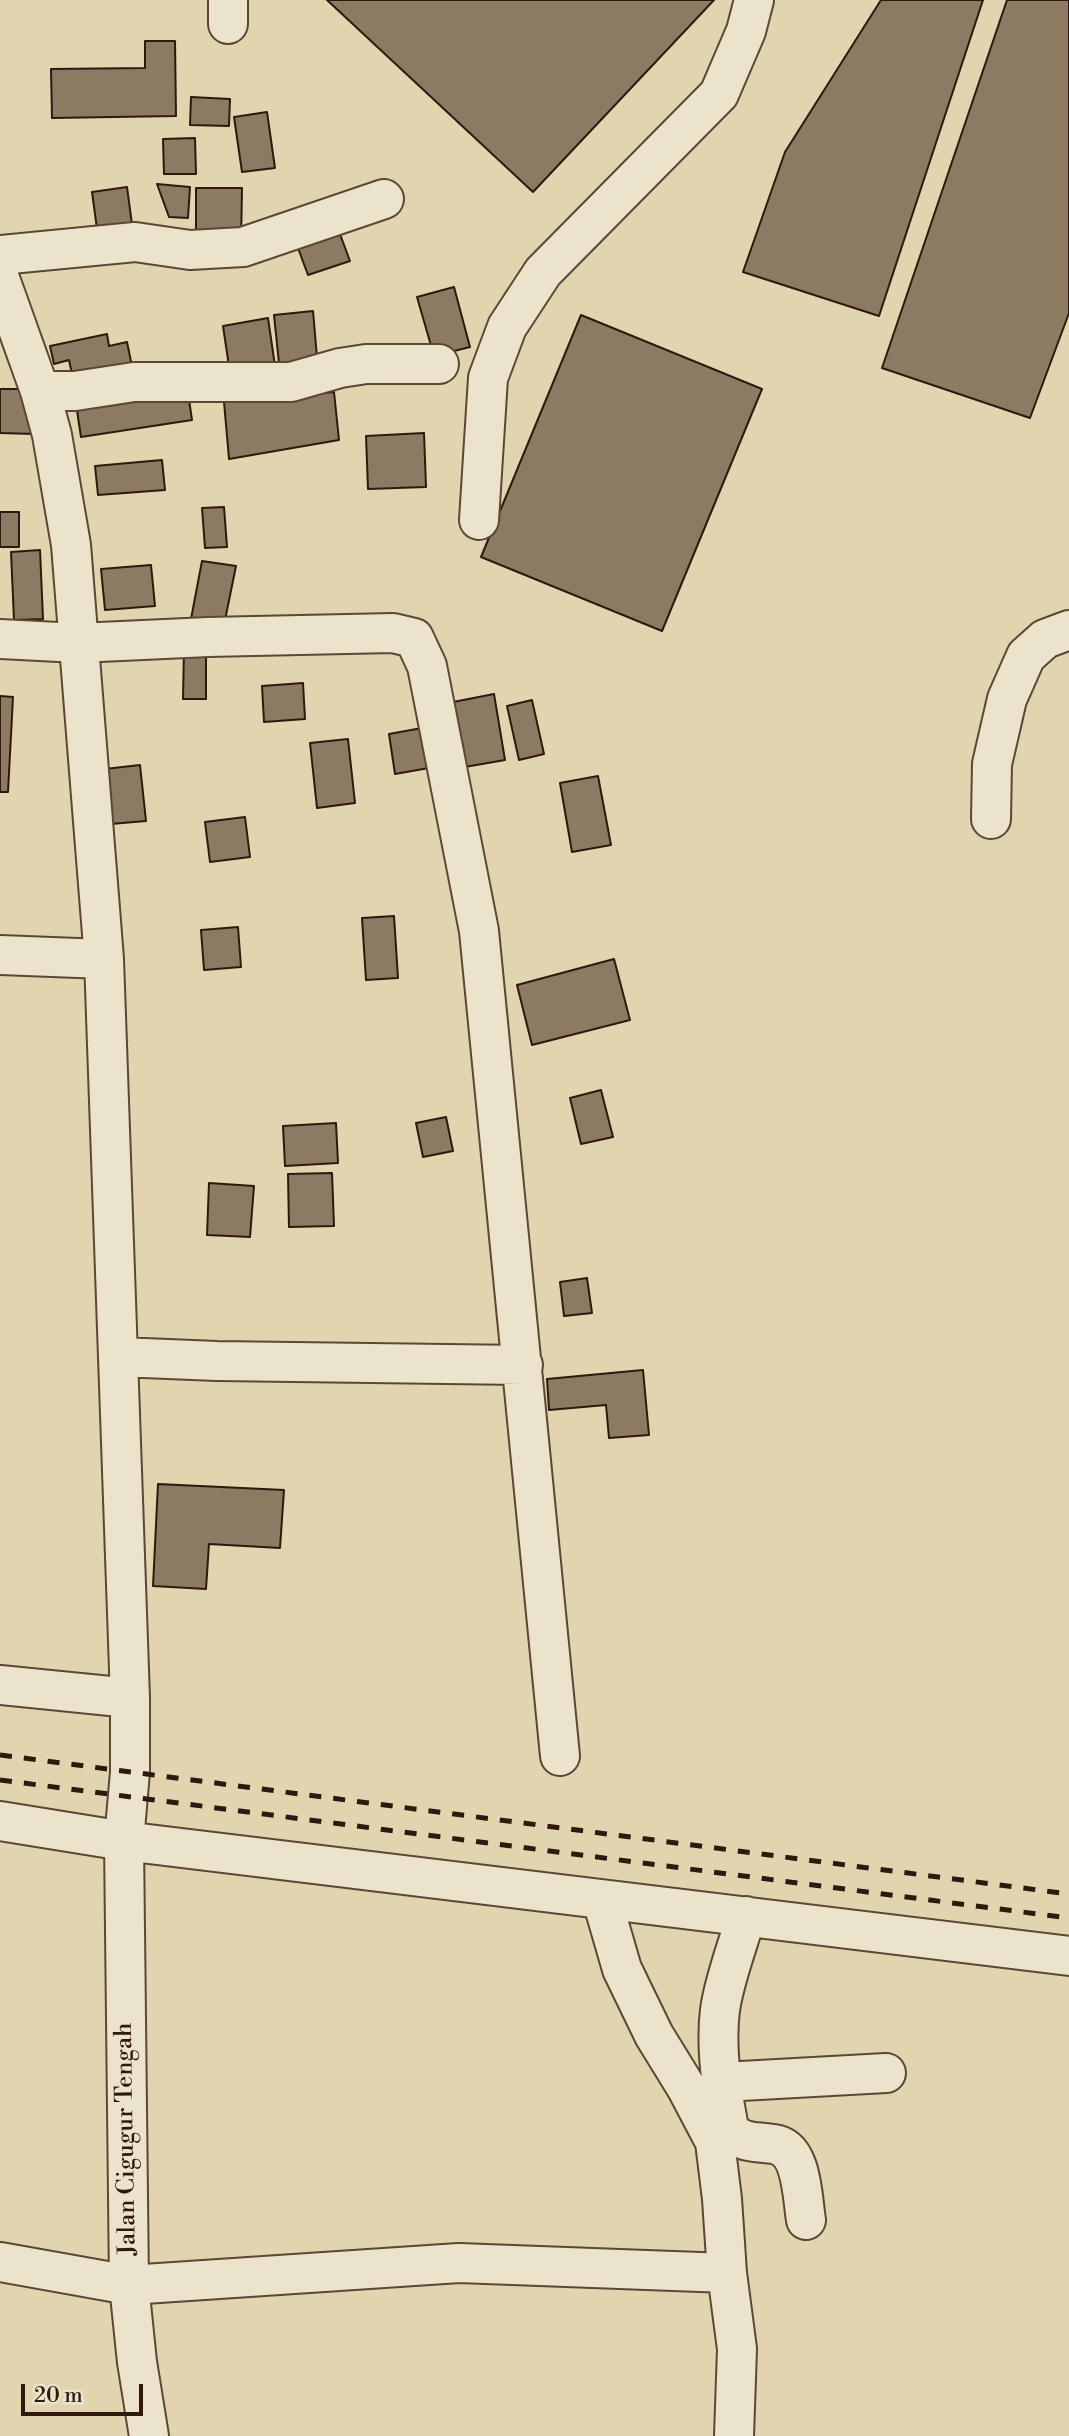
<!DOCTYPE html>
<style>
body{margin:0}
#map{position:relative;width:1069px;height:2436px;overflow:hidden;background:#e0d5af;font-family:"Libre Bodoni",serif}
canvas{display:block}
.scale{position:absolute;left:21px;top:2384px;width:122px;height:32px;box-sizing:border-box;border:4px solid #30180f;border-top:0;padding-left:9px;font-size:21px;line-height:24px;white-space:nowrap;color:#30180f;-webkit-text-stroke:5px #ebe4cb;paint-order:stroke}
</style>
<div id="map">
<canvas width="1069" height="2436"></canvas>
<div class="scale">20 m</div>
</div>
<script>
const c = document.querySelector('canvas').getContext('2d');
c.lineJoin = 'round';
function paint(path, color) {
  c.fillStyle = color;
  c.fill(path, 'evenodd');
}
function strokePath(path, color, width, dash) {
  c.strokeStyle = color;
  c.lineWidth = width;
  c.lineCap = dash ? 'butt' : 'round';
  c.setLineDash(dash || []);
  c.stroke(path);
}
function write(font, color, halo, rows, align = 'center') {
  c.font = font + ' "Libre Bodoni",serif';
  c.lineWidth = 6;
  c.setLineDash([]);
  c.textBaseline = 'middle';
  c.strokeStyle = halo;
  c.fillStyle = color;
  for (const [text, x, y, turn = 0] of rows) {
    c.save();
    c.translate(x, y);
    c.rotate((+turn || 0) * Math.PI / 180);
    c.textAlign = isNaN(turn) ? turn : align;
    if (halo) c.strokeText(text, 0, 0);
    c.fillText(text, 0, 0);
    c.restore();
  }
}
const building = new Path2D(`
 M327,0H714L533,192Z
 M881,0H983L879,316L743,272L785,152Z
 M1007,0H1069V313L1030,418L882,368Z
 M145,41H175L176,116L52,118L51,69L145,68Z
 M191,97L230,99L229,126L190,125Z
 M267,112L275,168L242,172L234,117Z
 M195,138L196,174H164L163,139Z
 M157,184L190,187L188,218L169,217Z
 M127,187L133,232L98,236L92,192Z
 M196,188H242L241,244H196Z
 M337,226L350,261L308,275L295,240Z
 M454,287L470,347L434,356L417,297Z
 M313,311L318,369L280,373L274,315Z
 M581,315L762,389L662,631L481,557Z
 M268,318L275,366L230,373L223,326Z
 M107,334L109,346L127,342L134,376L75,388L69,360L54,364L50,346Z
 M187,386L192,420L81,437L76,404Z
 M0,389H22L35,434L0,433Z
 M334,392L339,440L229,459L224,402Z
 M424,433L426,487L368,489L366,436Z
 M162,460L165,490L98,495L95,466Z
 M224,507L227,547L205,548L202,508Z
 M0,512H19V547H0Z
 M40,550L43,619L14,620L11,552Z
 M202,561L236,566L224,625L191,619Z
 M151,565L155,606L105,610L101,569Z
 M184,647H206V699H183Z
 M303,683L305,719L264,722L262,686Z
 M494,694L505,760L459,768L448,703Z
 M0,696L13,697L8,792H0Z
 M532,700L544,754L519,760L507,706Z
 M422,728L429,768L395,774L389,734Z
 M348,739L355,803L317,808L310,743Z
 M140,765L146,821L111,824L105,769Z
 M598,776L611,845L572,852L560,783Z
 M245,817L250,857L210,862L205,822Z
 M394,916L398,978L366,980L362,918Z
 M238,927L241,967L204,970L201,930Z
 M614,959L630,1020L532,1045L517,985Z
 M601,1090L613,1137L581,1144L570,1098Z
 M446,1117L453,1151L423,1157L416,1123Z
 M336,1123L338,1163L285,1166L283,1126Z
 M332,1173L334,1226L289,1227L288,1174Z
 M209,1183L254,1186L250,1237L207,1235Z
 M587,1278L592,1313L564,1316L560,1282Z
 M643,1370L649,1435L609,1438L606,1405L549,1410L547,1379Z
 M158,1484L284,1490L280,1548L209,1544L206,1589L153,1586Z`);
const minor = new Path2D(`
 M228,0V24
 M0,255L135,242L190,250L243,247L384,199
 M0,279L40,391L52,435L71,545L104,959L130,1698V1772L124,1841L129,2285L137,2362L149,2436
 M40,391H75L134,382H291L340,368L366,364H439
 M479,520L488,378L507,327L543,272L719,94L746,31L754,0
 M0,639L78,643L208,637L393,633L414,638L427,666L479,931L560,1756
 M991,819L992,764L1007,699L1026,656L1045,639L1069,630
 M0,955L104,959
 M119,1357L217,1361L523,1365
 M0,1685L130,1698
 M0,1821L124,1841L1069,1956
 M602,1900L622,1969L654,2035L686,2087L715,2142L722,2199L727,2273L737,2349L734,2436
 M746,1916C738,1945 724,1980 720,2010C715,2049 722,2094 730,2133C749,2144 752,2141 773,2144C803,2147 802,2197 806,2220
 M723,2082L886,2073
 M0,2262L129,2285L459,2263L727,2273`);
const rail = new Path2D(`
 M0,1755L1069,1894
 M0,1780L1069,1918`);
const streetNames = [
 ["Jalan Cigugur Tengah",127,2139,-91]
];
paint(building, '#8c7a62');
strokePath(building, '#30180f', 2);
strokePath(minor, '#5c4737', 42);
strokePath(minor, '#ebe4cb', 38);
strokePath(rail, '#30180f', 5, [12, 12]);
write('24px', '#30180f', '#ebe4cb', streetNames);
</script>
